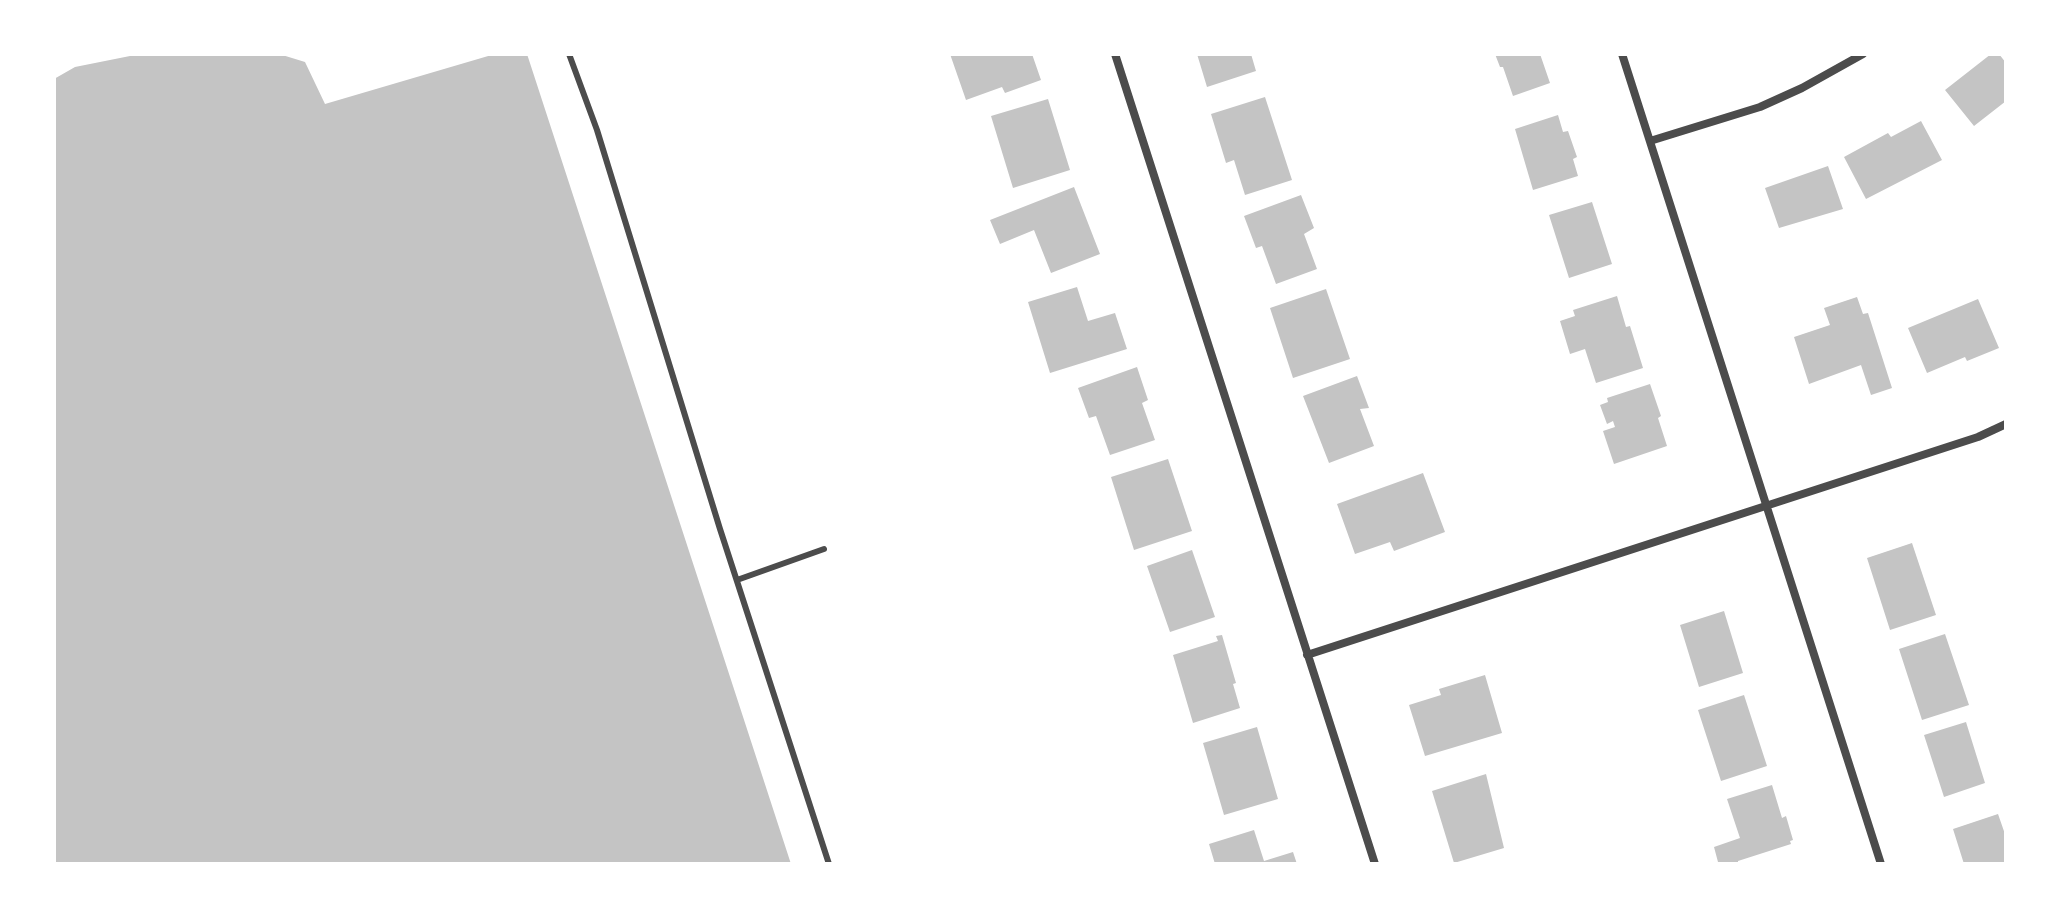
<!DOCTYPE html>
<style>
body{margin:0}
#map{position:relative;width:2060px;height:918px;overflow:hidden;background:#fff;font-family:"IBM Plex Serif",serif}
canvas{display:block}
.frame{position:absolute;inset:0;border:56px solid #fff;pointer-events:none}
</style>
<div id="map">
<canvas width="2060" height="918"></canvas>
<div class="frame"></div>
</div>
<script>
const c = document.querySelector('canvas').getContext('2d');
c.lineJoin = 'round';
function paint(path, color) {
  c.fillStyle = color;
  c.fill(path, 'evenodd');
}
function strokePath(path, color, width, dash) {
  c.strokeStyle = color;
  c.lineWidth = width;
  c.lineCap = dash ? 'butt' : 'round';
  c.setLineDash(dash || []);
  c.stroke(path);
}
const building = new Path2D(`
 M140,54H279L305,62L325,104L495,54H527L791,864H54V79L75,67Z
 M950,54H1032L1041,80L1005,93L1002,87L966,100Z
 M1197,54H1251L1256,71L1207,87Z
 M1495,54H1540L1550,83L1513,96L1503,67H1500Z
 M1991,54H1999L2006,63V101L1974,126L1945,90Z
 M1265,97L1292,180L1245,195L1234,160L1226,163L1211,114Z
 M1048,99L1070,170L1013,188L991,116Z
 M1558,115L1563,132L1568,131L1577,157L1573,159L1578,176L1533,190L1515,129Z
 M1921,121L1942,160L1866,199L1844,157L1888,133L1891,137Z
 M1828,166L1843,209L1779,228L1765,188Z
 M1074,187L1100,254L1051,273L1034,230L1000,244L990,220Z
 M1301,195L1314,228L1304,234L1317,269L1276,284L1262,246L1256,248L1244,216Z
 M1592,202L1612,264L1569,278L1549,215Z
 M1077,287L1088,321L1115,313L1127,349L1050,373L1028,302Z
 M1326,289L1350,359L1293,378L1270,308Z
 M1617,296L1626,327L1630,326L1643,368L1596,383L1585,349L1570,354L1560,321L1575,316L1573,310Z
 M1857,297L1863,314L1868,313L1892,388L1871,395L1861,365L1809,384L1794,337L1830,325L1824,308Z
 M1978,299L1999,348L1967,361L1965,357L1927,373L1908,328Z
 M1137,367L1148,400L1142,403L1155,440L1110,455L1096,416L1089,418L1078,388Z
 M1357,376L1369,408L1360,409L1374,446L1329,463L1303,396Z
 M1650,384L1661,416L1658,418L1667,446L1614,464L1603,431L1615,427L1613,421L1607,424L1600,405L1608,402L1607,398Z
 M1168,459L1192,531L1134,550L1111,477Z
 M1423,473L1445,532L1394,551L1390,542L1355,554L1337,504Z
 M1912,543L1936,615L1890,630L1867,558Z
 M1192,550L1215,617L1170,632L1147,566Z
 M1724,611L1743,673L1699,687L1680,625Z
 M1945,634L1969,705L1922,720L1899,649Z
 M1222,635L1236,683L1233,684L1240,708L1193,723L1173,655L1218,641L1216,636Z
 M1485,675L1502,733L1425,756L1409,705L1441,695L1439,689Z
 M1744,695L1767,766L1721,781L1698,710Z
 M1966,722L1985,783L1944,797L1924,735Z
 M1257,727L1278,799L1224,815L1203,743Z
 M1486,774L1504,848L1454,863L1432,791Z
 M1772,785L1782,818L1786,816L1793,840L1790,841L1791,844L1738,861V864H1713L1718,862L1714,847L1740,838L1727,799Z
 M1998,814L2006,837V864H1964L1953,829Z
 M1254,830L1264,861L1293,852L1297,864H1215L1209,844Z`);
const service = new Path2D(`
 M569,54L597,130L720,529L829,864
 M737,580L824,549`);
const minor = new Path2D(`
 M1115,54L1375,864
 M1622,54L1881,864
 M1650,141L1760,107L1802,88L1863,54
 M1307,655L1978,437L2006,424`);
paint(building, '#c4c4c4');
strokePath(service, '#4c4c4c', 6);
strokePath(minor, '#4c4c4c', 8);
</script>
